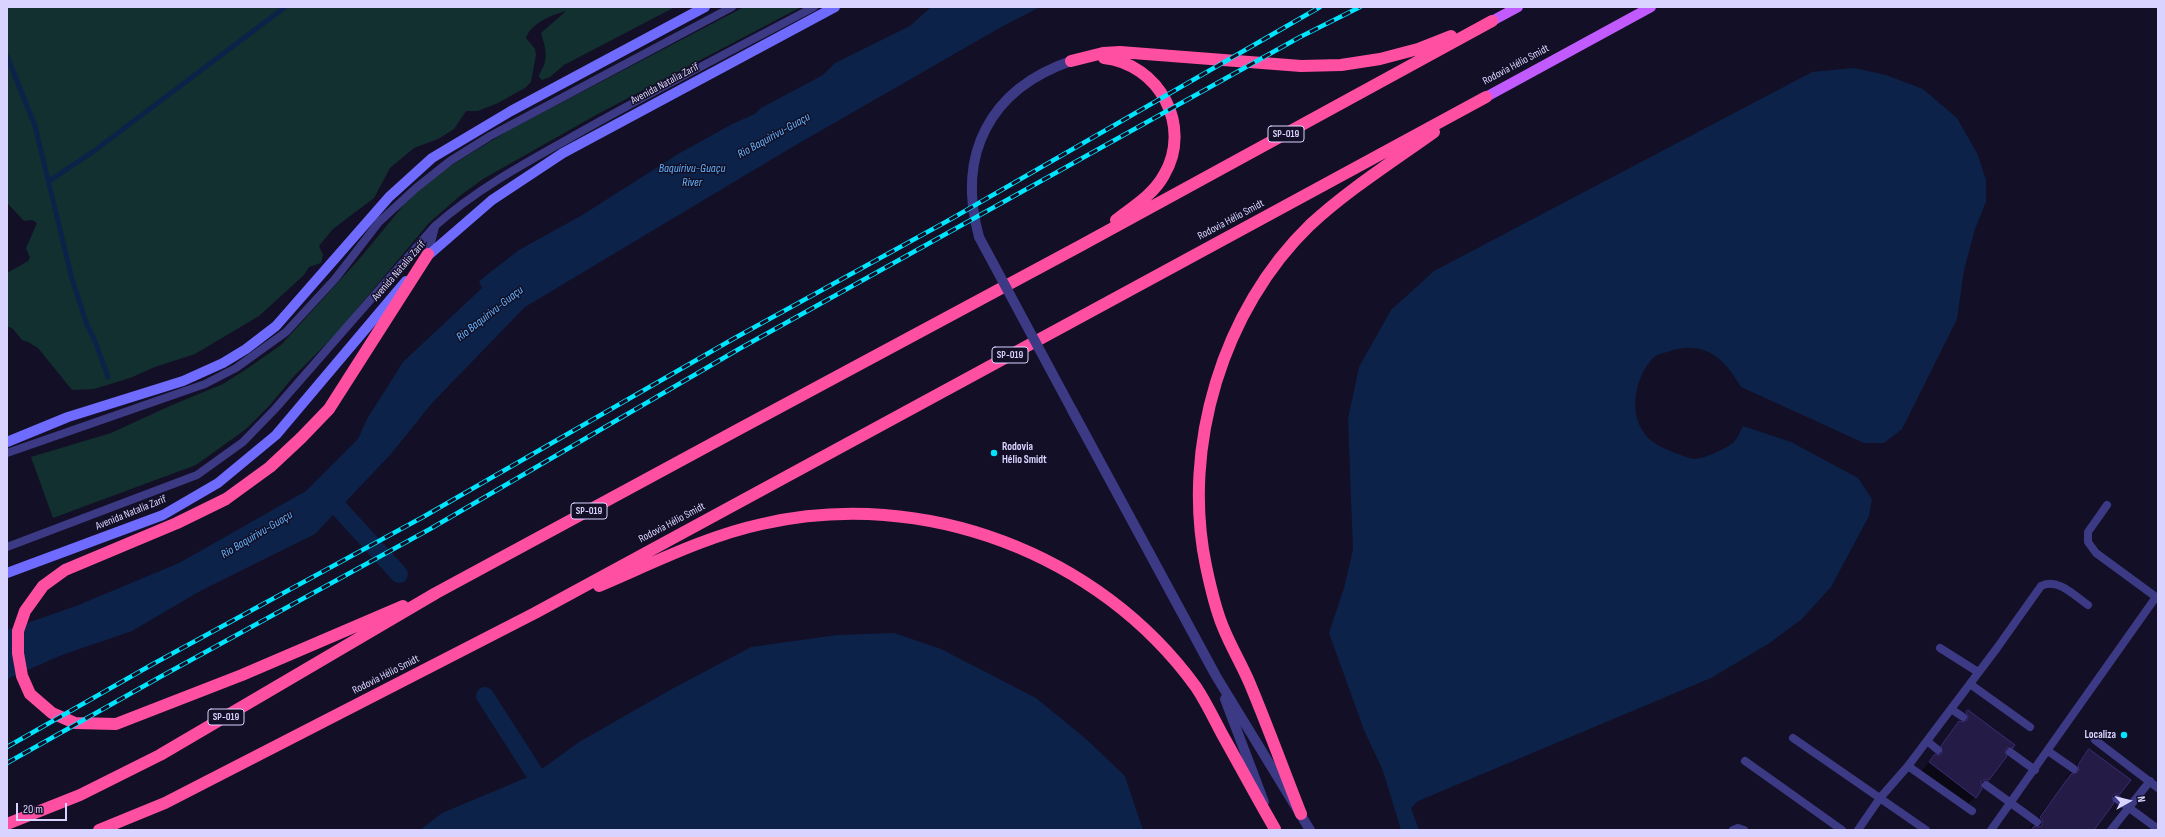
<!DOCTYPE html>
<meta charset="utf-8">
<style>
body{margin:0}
#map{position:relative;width:2165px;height:837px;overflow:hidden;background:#130f26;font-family:"Sofia Sans Condensed",sans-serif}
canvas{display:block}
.frame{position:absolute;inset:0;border:8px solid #d9d4ff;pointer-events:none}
.north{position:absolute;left:2109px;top:781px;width:40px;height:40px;-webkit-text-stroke:3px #130f26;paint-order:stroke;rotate:82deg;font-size:11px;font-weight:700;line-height:16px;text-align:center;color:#d9d4ff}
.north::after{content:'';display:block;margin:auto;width:14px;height:18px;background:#d9d4ff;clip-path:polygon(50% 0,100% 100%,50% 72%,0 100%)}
.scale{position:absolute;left:16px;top:803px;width:51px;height:18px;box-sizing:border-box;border:2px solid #d9d4ff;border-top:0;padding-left:5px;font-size:12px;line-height:14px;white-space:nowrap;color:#d9d4ff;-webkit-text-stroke:3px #130f26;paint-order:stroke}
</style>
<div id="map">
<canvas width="2165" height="837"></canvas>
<div class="frame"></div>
<div class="north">N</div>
<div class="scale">20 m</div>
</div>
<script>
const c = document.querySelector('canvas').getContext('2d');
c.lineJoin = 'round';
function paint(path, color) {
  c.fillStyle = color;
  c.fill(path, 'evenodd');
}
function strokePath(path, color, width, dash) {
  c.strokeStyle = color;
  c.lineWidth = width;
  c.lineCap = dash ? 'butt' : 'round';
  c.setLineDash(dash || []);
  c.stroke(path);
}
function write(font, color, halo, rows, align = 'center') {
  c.font = font + ' "Sofia Sans Condensed",sans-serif';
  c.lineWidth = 3;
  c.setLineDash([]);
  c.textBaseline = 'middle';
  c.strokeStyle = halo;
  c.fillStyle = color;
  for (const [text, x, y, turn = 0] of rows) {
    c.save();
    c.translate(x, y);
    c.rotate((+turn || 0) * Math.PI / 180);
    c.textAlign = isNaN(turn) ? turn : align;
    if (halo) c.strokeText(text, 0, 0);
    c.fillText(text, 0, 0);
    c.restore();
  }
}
const green = new Path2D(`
 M7,7H675L564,65L550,77L542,80L539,77C540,71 542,70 544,65C548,53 544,44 541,33L566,11C552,15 531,23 526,38L535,49L536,55L531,82L525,88L498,103L478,111H466L454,129L438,139L414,148L390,168L374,198L333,229L319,246L323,255L321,263L309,267L304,275L259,316L195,354L155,367L130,378L94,389L72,390L38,348L28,342L22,340L13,329L7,326V273L28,261L30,258L26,248L37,223L32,220L24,221L7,203Z
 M744,7H801L596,115L483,179L461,195L429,223L336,334L294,376L270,405L246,429L196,465L53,518L31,457L111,433L172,405L223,384L248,368L281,345L361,257L406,202L434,176L509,130Z`);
const water = new Path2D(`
 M931,7H1040L1003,26L789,149L525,307L432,403L391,454L315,534L202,590L132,631L62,655L7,679V630L76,606L179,563L306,491L358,439L367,419L403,362L482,288L479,281L519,250L584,214L678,154L732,124L755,114L761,108L823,75L835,63L910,26Z
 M1854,68L1886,75L1923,89L1957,118L1978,155L1986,180V202L1975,229L1964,270L1957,319L1902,429L1884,443H1864L1741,387C1724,358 1705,340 1670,351C1665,353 1657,354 1653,358C1633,379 1626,422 1653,442C1663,449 1678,454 1689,458C1700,462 1725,449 1734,442C1738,438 1740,431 1743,426L1791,442L1858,478L1872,499L1869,516L1831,587L1802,619L1768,644L1711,678L1418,801L1411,808L1419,830H1401L1383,771L1364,730L1329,633L1344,588L1353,550L1348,419L1359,367L1391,310L1434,271L1812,72Z
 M894,633L941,649L1036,698L1086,739L1125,776L1143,830H420L442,813L535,774L579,742L670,690L751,647L837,635Z`);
const shadow = new Path2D(`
 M1968,711L2013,747L2005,755L1975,797L1966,806L1921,772L1958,724L1959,720Z
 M2089,750L2119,794L2112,801L2093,830H2028L2067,780L2066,778L2077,763Z`);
const stream = new Path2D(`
 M7,56L35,126L72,279L87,325L95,341L108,377
 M49,181L94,151L285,7`);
const canal = new Path2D(`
 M324,492L399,574
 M485,696L535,774`);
const building = new Path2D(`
 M1968,710L2015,745L2013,748H2006L2005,752L2007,756L1989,780H1984L1981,782L1982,789L1976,798L1929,762L1935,754L1940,755L1942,753L1941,746L1959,721L1963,722L1967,720L1968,717L1966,712Z
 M2089,749L2131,780L2120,794H2115L2112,796L2114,803L2094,830H2031L2034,826L2039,827L2042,825V820L2040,817L2071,774L2078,772L2079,769L2078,765Z`);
const lane = new Path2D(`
 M428,254L435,227
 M7,453L205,384L236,368L286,332L335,279L379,222L416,188L450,161L490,136L732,7
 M2107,505L2088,532V542L2096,553L2156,597
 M7,547L197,475L243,442L275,409L435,226C478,188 527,162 577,134C655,90 735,49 814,7
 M1940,648L1978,672
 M1970,684L2030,727
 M1951,709L1963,717
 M1793,738L1926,830
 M2095,740L2158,788
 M1927,741L1938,750
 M2048,751L2074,769
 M2010,752L2035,770
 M1745,761L1842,830
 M1908,766L1997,648L2041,586C2057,577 2075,596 2088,605
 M1986,785L2037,822
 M2117,799L2158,829
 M1733,830L1738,828L1744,830
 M1858,830L1880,798L1908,766L1972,811
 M1991,830L2156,597L2158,599
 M2111,830L2150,781`);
const street = new Path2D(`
 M979,237C956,154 990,89 1071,61
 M1072,410L1216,676L1310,830
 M1225,699L1264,802`);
const secondary = new Path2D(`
 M424,259L492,200L563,153L835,7
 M7,442L68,417L183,381L223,363L246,349L276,326L389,197L432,158L511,111L705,7
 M7,573L163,515L218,483L276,435L406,281`);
const primary = new Path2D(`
 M1492,21L1518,7
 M1486,97L1651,7`);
const highway = new Path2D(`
 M1104,58C1159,64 1193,126 1164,175C1153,195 1134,206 1116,220
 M1071,61L1103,53L1120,52L1301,66L1341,65L1380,59L1418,49L1451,36
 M599,586C651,564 706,536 762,524C923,487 1099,553 1196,687C1206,702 1214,719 1222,734C1240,766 1257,798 1275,829
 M403,606L242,675L116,724L75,723L52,713L30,694L22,676L18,653V631L25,611L43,586L65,570L177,523L226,499L270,467L301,438L329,409L428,254
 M1301,814C1284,771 1268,727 1250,684C1242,665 1231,647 1223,627C1215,608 1210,585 1206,566C1181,447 1223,309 1310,225C1348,190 1392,162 1434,132
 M7,824L80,795L160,755L436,593L741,428L1080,246L1492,21
 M99,830L165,803L535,613L1486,97`);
const rail = new Path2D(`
 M7,747L153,664L423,517L733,339L951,219L1320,7
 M7,763L160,677L430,529L739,349L1300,37L1360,7`);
const streetBridge = new Path2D(`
 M979,237L1072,410`);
const markers = [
 [994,453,4,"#00e5ff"],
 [2124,735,4,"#00e5ff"]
];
const shields = [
 [1286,134,36],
 [1010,355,36],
 [589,511,36],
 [226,717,36]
];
const shieldNames = [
 ["SP-019",1286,134],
 ["SP-019",1010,355],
 ["SP-019",589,511],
 ["SP-019",226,717]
];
const streetNames = [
 ["Rodovia Hélio Smidt",1516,65,-28],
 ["Avenida Natalia Zarif",665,84,-28],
 ["Rodovia Hélio Smidt",1231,220,-28],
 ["Avenida Natalia Zarif",399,271,-49],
 ["Avenida Natalia Zarif",131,513,-22],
 ["Rodovia Hélio Smidt",672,523,-28],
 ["Rodovia Hélio Smidt",386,675,-27]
];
const poiNames = [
 ["Rodovia",1002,447],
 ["Hélio Smidt",1002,460],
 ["Localiza",2116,735,"right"]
];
const waterNames = [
 ["Rio Baquirivu-Guaçu",774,136,-29],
 ["Baquirivu-Guaçu",692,169],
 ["River",692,183],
 ["Rio Baquirivu-Guaçu",490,314,-38],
 ["Rio Baquirivu-Guaçu",257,535,-31]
];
paint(green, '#12302f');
paint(water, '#0c2248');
paint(shadow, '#0007');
strokePath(stream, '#0c2248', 5);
strokePath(canal, '#0c2248', 18);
paint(building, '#241b47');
strokePath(building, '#3b2d73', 1);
strokePath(lane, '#3d3a85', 8);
strokePath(street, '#3d3a85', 10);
strokePath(secondary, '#6f6bff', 10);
strokePath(primary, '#c25bff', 10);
strokePath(highway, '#ff4fa3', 12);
strokePath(rail, '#00e5ff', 4.5);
strokePath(rail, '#130f26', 3, [9]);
strokePath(streetBridge, '#3d3a85', 10);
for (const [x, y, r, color] of markers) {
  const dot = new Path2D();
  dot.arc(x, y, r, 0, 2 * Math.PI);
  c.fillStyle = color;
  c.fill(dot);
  strokePath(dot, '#130f26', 1.5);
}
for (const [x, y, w] of shields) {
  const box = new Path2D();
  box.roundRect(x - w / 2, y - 8, w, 16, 3);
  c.fillStyle = '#130f26';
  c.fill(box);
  strokePath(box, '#d9d4ff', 1);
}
write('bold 10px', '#d9d4ff', null, shieldNames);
write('11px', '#d9d4ff', '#130f26', streetNames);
write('bold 11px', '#d9d4ff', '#130f26', poiNames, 'left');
write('italic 12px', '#62b6ff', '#130f26', waterNames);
</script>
